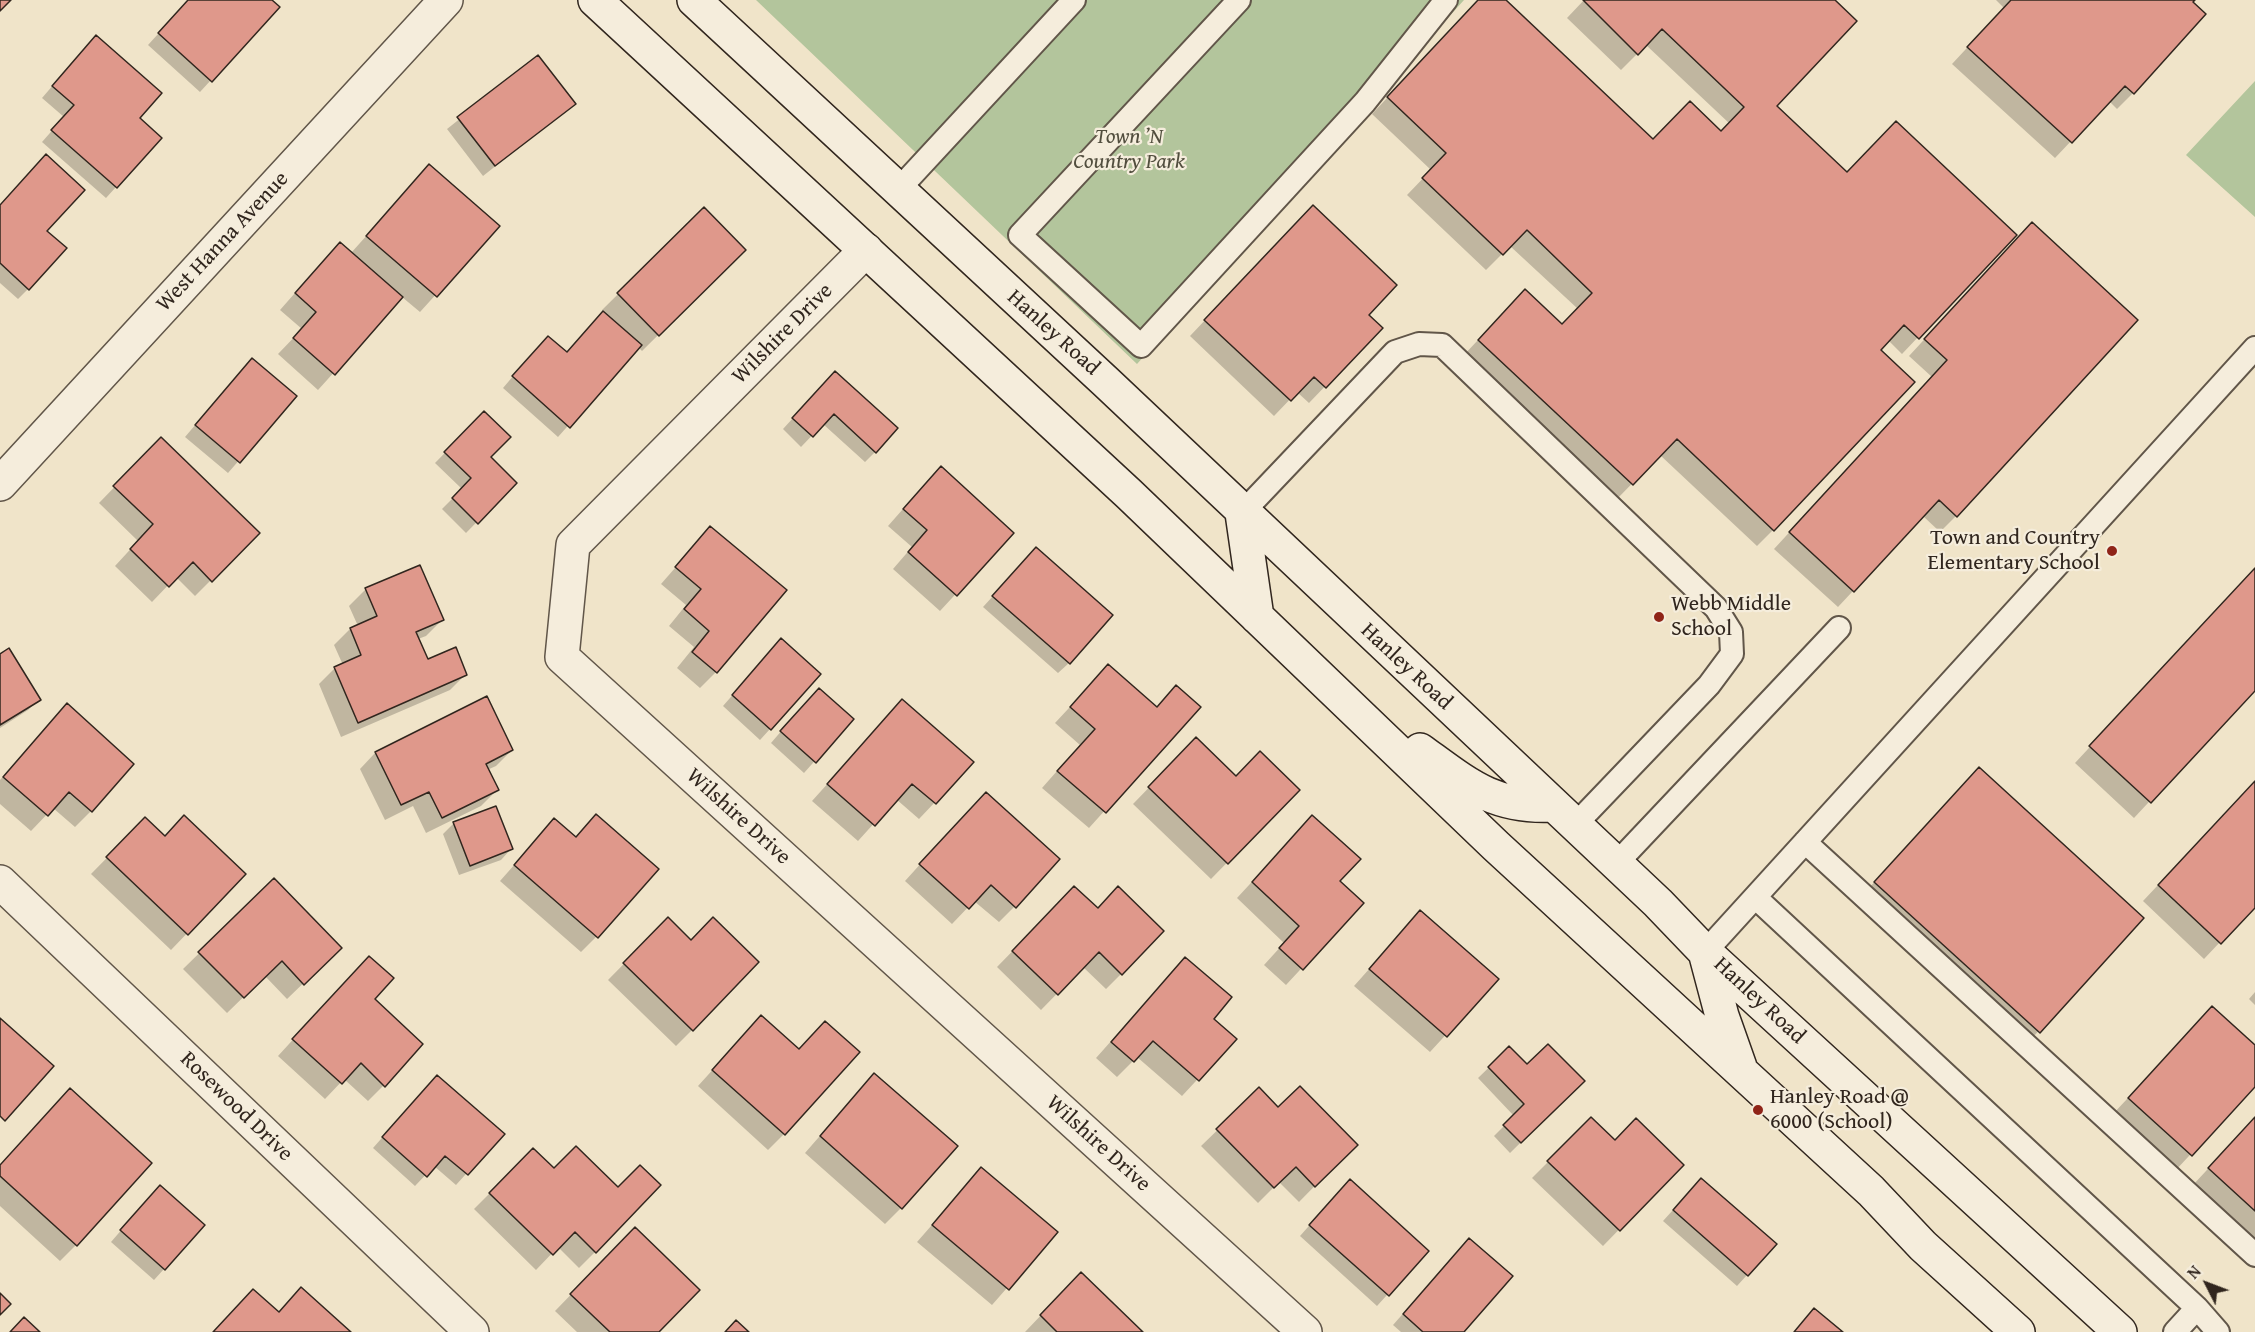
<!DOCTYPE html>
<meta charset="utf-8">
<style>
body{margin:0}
#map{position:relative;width:2255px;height:1332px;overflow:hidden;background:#f0e4c9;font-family:"Gentium Book Plus",serif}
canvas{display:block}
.north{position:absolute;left:2177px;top:1254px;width:60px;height:60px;-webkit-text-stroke:4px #f5eddc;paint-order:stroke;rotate:312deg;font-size:16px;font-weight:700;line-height:24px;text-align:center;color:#31261e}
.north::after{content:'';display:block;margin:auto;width:21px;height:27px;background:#31261e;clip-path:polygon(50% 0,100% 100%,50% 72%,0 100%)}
</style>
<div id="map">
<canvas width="2255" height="1332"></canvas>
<div class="north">N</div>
</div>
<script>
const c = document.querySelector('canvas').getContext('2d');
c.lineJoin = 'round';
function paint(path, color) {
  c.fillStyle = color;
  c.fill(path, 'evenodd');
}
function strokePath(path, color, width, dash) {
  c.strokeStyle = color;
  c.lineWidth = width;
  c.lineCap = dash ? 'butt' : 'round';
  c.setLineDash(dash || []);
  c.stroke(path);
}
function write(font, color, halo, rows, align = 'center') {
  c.font = font + ' "Gentium Book Plus",serif';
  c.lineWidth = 4.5;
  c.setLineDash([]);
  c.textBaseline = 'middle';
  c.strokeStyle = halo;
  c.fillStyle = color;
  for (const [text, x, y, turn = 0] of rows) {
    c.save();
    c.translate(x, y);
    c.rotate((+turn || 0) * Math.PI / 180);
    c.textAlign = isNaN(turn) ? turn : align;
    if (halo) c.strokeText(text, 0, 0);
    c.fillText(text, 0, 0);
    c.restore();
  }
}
const green = new Path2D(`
 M756,0H1464L1137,364Z
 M2255,81V217L2186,155Z`);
const shadow = new Path2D(`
 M189,0H270L278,7L200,92L148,45Z
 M1479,0H1504L1653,141L1721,133L1730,124L1646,45L1621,70L1567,18L1584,0H1833L1775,106L1847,174L2014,236L1902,354L1888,340L1879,350L1773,530L1757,546L1660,455L1616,500L1463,356L1509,307L1562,326L1578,309L1510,246L1486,270L1407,195L1431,170L1372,114Z
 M1996,0H2193L2133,93L2117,109L2109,101L2055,158L1952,64L2004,8Z
 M85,48L137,118L116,187L106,198L42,142L64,117L42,98Z
 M538,57L574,104L483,176L447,129Z
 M429,166L498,226L420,312L402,297L318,390L278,354L302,329L280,310L324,260L351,253Z
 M0,206L45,231L28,289L18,299L0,283Z
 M704,209L744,250L642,351L638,347L558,437L503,388L537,348L567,354L604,313L602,310Z
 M1297,223L1367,315L1381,328L1309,403L1297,392L1274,416L1190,336Z
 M2016,240L1956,516L1940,532L1923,516L1838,607L1774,549L1932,377L1909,356Z
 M242,370L295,396L228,473L185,437Z
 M824,384L875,452L865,462L823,424L801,447L783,429Z
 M484,413L489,457L515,483L466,533L442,509L462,489L435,463Z
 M161,439L258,533L195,596L176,577L152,602L115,566L138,541L99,503Z
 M925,484L1012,533L940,611L893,569L912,547L888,526Z
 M710,528L716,672L700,688L677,668L694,647L669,626L686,605L661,584Z
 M1036,549L1069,663L1058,673L983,607Z
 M419,567L442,620L426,636L418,639L427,661L466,674L450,690L341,737L319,684L335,668L343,665L334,645L350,629L358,626L349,606L365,590Z
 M2255,569V688L2134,818L2075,763Z
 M771,651L770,729L760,740L723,706Z
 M0,656L39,699L28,710L0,728Z
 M1108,666L1156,708L1176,687L1198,707L1089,828L1042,788L1080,745L1055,723Z
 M486,698L512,750L496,766L487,770L497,790L481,806L426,833L413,806L385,820L360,769L375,753Z
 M808,700L852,719L804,773L771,743Z
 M902,701L972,763L919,819L896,799L858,841L812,801Z
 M51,721L91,811L75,827L53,808L31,831L0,804V780Z
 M1196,739L1236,778L1298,790L1211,879L1133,804Z
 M2255,782V905L2204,959L2143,901Z
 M1963,785L2142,918L2023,1048L1859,899Z
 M970,809L1014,907L999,922L974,901L952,924L905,881Z
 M596,816L597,936L581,952L500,881L554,820L575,838Z
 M145,819L165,837L244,874L171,950L91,874Z
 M454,823L511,849L501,860L459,875L443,834Z
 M1297,833L1338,881L1362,903L1286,985L1264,965L1284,943L1237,898Z
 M274,880L340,948L287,999L265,976L227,1013L183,969Z
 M1074,888L1121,974L1106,989L1083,967L1041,1010L997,967Z
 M1420,912L1497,979L1430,1052L1354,986Z
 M668,919L692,1030L676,1046L608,980Z
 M353,974L372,999L384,1085L368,1101L344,1079L325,1099L278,1056Z
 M1170,975L1211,1019L1235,1039L1182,1096L1137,1057L1117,1077L1096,1058Z
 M2255,992V1005L2249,999Z
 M2212,1008L2255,1047V1085L2175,1171L2113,1114Z
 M746,1033L784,1134L768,1150L698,1086Z
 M1509,1048L1527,1066L1583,1081L1510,1153L1494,1136L1514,1116L1478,1078Z
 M426,1088L502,1134L456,1185L434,1166L415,1186L373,1148Z
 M70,1090L76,1245L60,1261L0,1206V1166Z
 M1259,1090L1278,1109L1355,1145L1299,1202L1279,1182L1258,1203L1201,1146Z
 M859,1091L901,1208L885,1224L805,1153Z
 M2255,1118V1242L2193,1185Z
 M1591,1119L1614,1142L1682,1165L1603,1246L1532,1178Z
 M533,1150L595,1252L579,1268L558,1247L536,1270L474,1209Z
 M981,1169L1056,1232L992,1305L917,1242Z
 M1691,1190L1747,1275L1737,1286L1663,1221Z
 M1339,1192L1427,1251L1377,1306L1300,1236Z
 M149,1198L164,1269L154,1280L111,1242Z
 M619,1245L657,1332H577L555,1311Z
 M1459,1250L1462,1332H1401L1393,1325Z
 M1065,1290L1141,1332H1025Z`);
const building = new Path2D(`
 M0,0H11L0,11Z
 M188,0H272L280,7L212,82L158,33Z
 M1478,0H1506L1653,139L1690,101L1721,131L1744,107L1662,29L1638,55L1583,0H1835L1857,21L1777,106L1847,172L1896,121L2017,235L1919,339L1904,325L1881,350L1915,382L1774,531L1677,439L1633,485L1478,340L1525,289L1562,324L1592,293L1527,230L1503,255L1422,178L1446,153L1387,97Z
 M2011,0H2195L2193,2L2206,14L2134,94L2125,86L2072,143L1967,47Z
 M96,35L162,93L140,118L162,138L117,188L51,130L74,105L52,86Z
 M538,55L576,104L495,166L457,117Z
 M46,154L85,190L47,231L67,248L29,290L0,263V205Z
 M429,164L500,226L437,297L366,236Z
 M1313,205L1397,285L1369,315L1383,328L1326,388L1314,377L1291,401L1204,320Z
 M704,207L746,250L659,336L617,293Z
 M2032,222L2138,320L1957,517L1939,500L1854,592L1789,532L1947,360L1924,339Z
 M340,242L403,297L335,375L293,338L316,312L295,293Z
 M603,311L642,345L570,428L512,376L548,336L567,352Z
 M252,358L297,396L240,463L195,425Z
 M835,371L898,428L876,453L834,414L813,437L792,418Z
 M484,411L511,437L491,457L517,483L478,524L452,498L471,478L444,452Z
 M161,437L260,533L212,582L193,562L169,587L130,549L153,524L113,486Z
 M941,466L1014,533L957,596L908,552L927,530L903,509Z
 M710,526L787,590L717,673L692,652L709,631L684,609L701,589L675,567Z
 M1036,547L1113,615L1070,664L992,596Z
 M420,565L444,620L416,632L428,659L456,647L467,675L358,723L334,667L361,655L350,628L377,616L365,588Z
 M2255,568V691L2151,803L2089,746Z
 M781,638L821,674L771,730L732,695Z
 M9,648L41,700L0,725V654Z
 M1108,664L1157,707L1176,685L1201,707L1106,813L1057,771L1095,729L1070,707Z
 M819,688L854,719L816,763L780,731Z
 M487,696L513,750L486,764L499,790L442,818L429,792L401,805L375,752Z
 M902,699L974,762L936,804L912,784L875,826L827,784Z
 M67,703L134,764L92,812L69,792L48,816L3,777Z
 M1196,737L1236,776L1260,751L1300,790L1228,864L1148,787Z
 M1979,767L2144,918L2040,1033L1874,882Z
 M2255,781V908L2221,944L2158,885Z
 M986,792L1060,859L1016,908L991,885L969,909L919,864Z
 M496,806L513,849L470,866L453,822Z
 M596,814L659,869L598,938L514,865L554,818L576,837Z
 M184,815L246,874L188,935L106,857L145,817L165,836Z
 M1312,815L1361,859L1340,881L1364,903L1303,970L1279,948L1299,926L1252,882Z
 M274,878L342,948L304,985L282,961L244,998L198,952Z
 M1074,886L1098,908L1118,886L1164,931L1122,975L1099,952L1058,995L1012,951Z
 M1420,910L1499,979L1447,1037L1369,969Z
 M668,917L691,940L713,917L759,962L693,1031L623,963Z
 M369,956L394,978L375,999L423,1044L385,1087L361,1063L342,1084L292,1039Z
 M1185,957L1232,997L1214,1019L1237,1039L1199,1081L1153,1041L1134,1062L1111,1042Z
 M2212,1006L2255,1045V1087L2192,1156L2128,1098Z
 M761,1015L799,1049L825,1021L860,1052L785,1135L712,1070Z
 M0,1018L54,1066L5,1121L0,1116Z
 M1548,1044L1585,1081L1521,1143L1503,1125L1524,1104L1488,1067L1509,1046L1527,1064Z
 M874,1073L958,1146L902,1209L820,1136Z
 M437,1075L505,1134L468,1175L445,1156L427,1177L382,1137Z
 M1300,1086L1358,1145L1315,1187L1296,1167L1274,1188L1216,1129L1259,1087L1278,1107Z
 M70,1088L152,1163L77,1246L0,1176V1165Z
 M1591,1117L1615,1140L1636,1118L1684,1165L1620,1231L1547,1161Z
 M2255,1117V1211L2208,1168Z
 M576,1146L618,1187L640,1165L661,1185L596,1253L575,1232L553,1255L489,1193L533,1148L554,1168Z
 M981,1167L1058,1232L1009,1290L932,1225Z
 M1701,1178L1777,1244L1748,1276L1673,1210Z
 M1350,1179L1429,1251L1389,1296L1309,1225Z
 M160,1185L205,1225L165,1270L120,1230Z
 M635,1227L700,1290L659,1332H610L570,1294Z
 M1469,1238L1513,1276L1464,1332H1423L1403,1314Z
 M1081,1272L1143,1332H1057L1040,1315Z
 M301,1287L351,1332H213L253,1289L279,1312Z
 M0,1293L11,1304L0,1315Z
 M1814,1308L1843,1332H1794Z
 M24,1317L40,1332H10Z
 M736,1320L749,1332H725Z`);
const service = new Path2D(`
 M1239,0L1020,235L1141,346L1365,102L1446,0
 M898,190L1074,0
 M1242,513L1395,352L1419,344L1442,345L1716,608L1731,632L1732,654L1709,685L1575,825
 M1805,842L2255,1255
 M1616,864L1839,628
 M1755,897L2197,1308L2175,1332
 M1705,952L2255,348
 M2197,1308L2218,1332`);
const minor = new Path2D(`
 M866,250L573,545L562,657L1305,1332
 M0,484L446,0
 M0,882L472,1332`);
const secondary = new Path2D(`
 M595,0L1129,494L1496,846L1871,1191L1923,1246L2018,1332
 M694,0L1106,382L1658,903L1705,952L2120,1332
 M1242,513L1257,617
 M1420,750C1467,784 1493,808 1553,805
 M1705,952L1722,1016L1740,1067`);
const markers = [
 [2112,551,6,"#8f2418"],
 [1659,617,6,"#8f2418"],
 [1758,1110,6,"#8f2418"]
];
const parkNames = [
 ["Town ’N",1129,137],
 ["Country Park",1129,162]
];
const streetNames = [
 ["West Hanna Avenue",223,242,-47],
 ["Hanley Road",1053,333,42],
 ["Wilshire Drive",783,334,-45],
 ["Hanley Road",1406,667,43],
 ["Wilshire Drive",738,817,42],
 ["Hanley Road",1759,1001,43],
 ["Rosewood Drive",236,1107,44],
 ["Wilshire Drive",1098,1144,42]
];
const poiNames = [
 ["Town and Country",2100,538,"right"],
 ["Elementary School",2100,563,"right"],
 ["Webb Middle",1671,604],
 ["School",1671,629],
 ["Hanley Road @",1770,1097],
 ["6000 (School)",1770,1122]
];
paint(green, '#b3c59c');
paint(shadow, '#0003');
paint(building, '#df988b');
strokePath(building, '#31261e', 1.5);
strokePath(service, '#615649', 26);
strokePath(minor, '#615649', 36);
strokePath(secondary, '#31261e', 36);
strokePath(service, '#f5eddc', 22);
strokePath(minor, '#f5eddc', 33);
strokePath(secondary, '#f5eddc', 33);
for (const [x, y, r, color] of markers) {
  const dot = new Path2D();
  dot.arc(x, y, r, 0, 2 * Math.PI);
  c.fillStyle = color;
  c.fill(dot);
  strokePath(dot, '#f5eddc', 2);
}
write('italic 22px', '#524e3e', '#f5eddc', parkNames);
write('22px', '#31261e', '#f5eddc', streetNames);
write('22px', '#31261e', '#f5eddc', poiNames, 'left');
</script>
